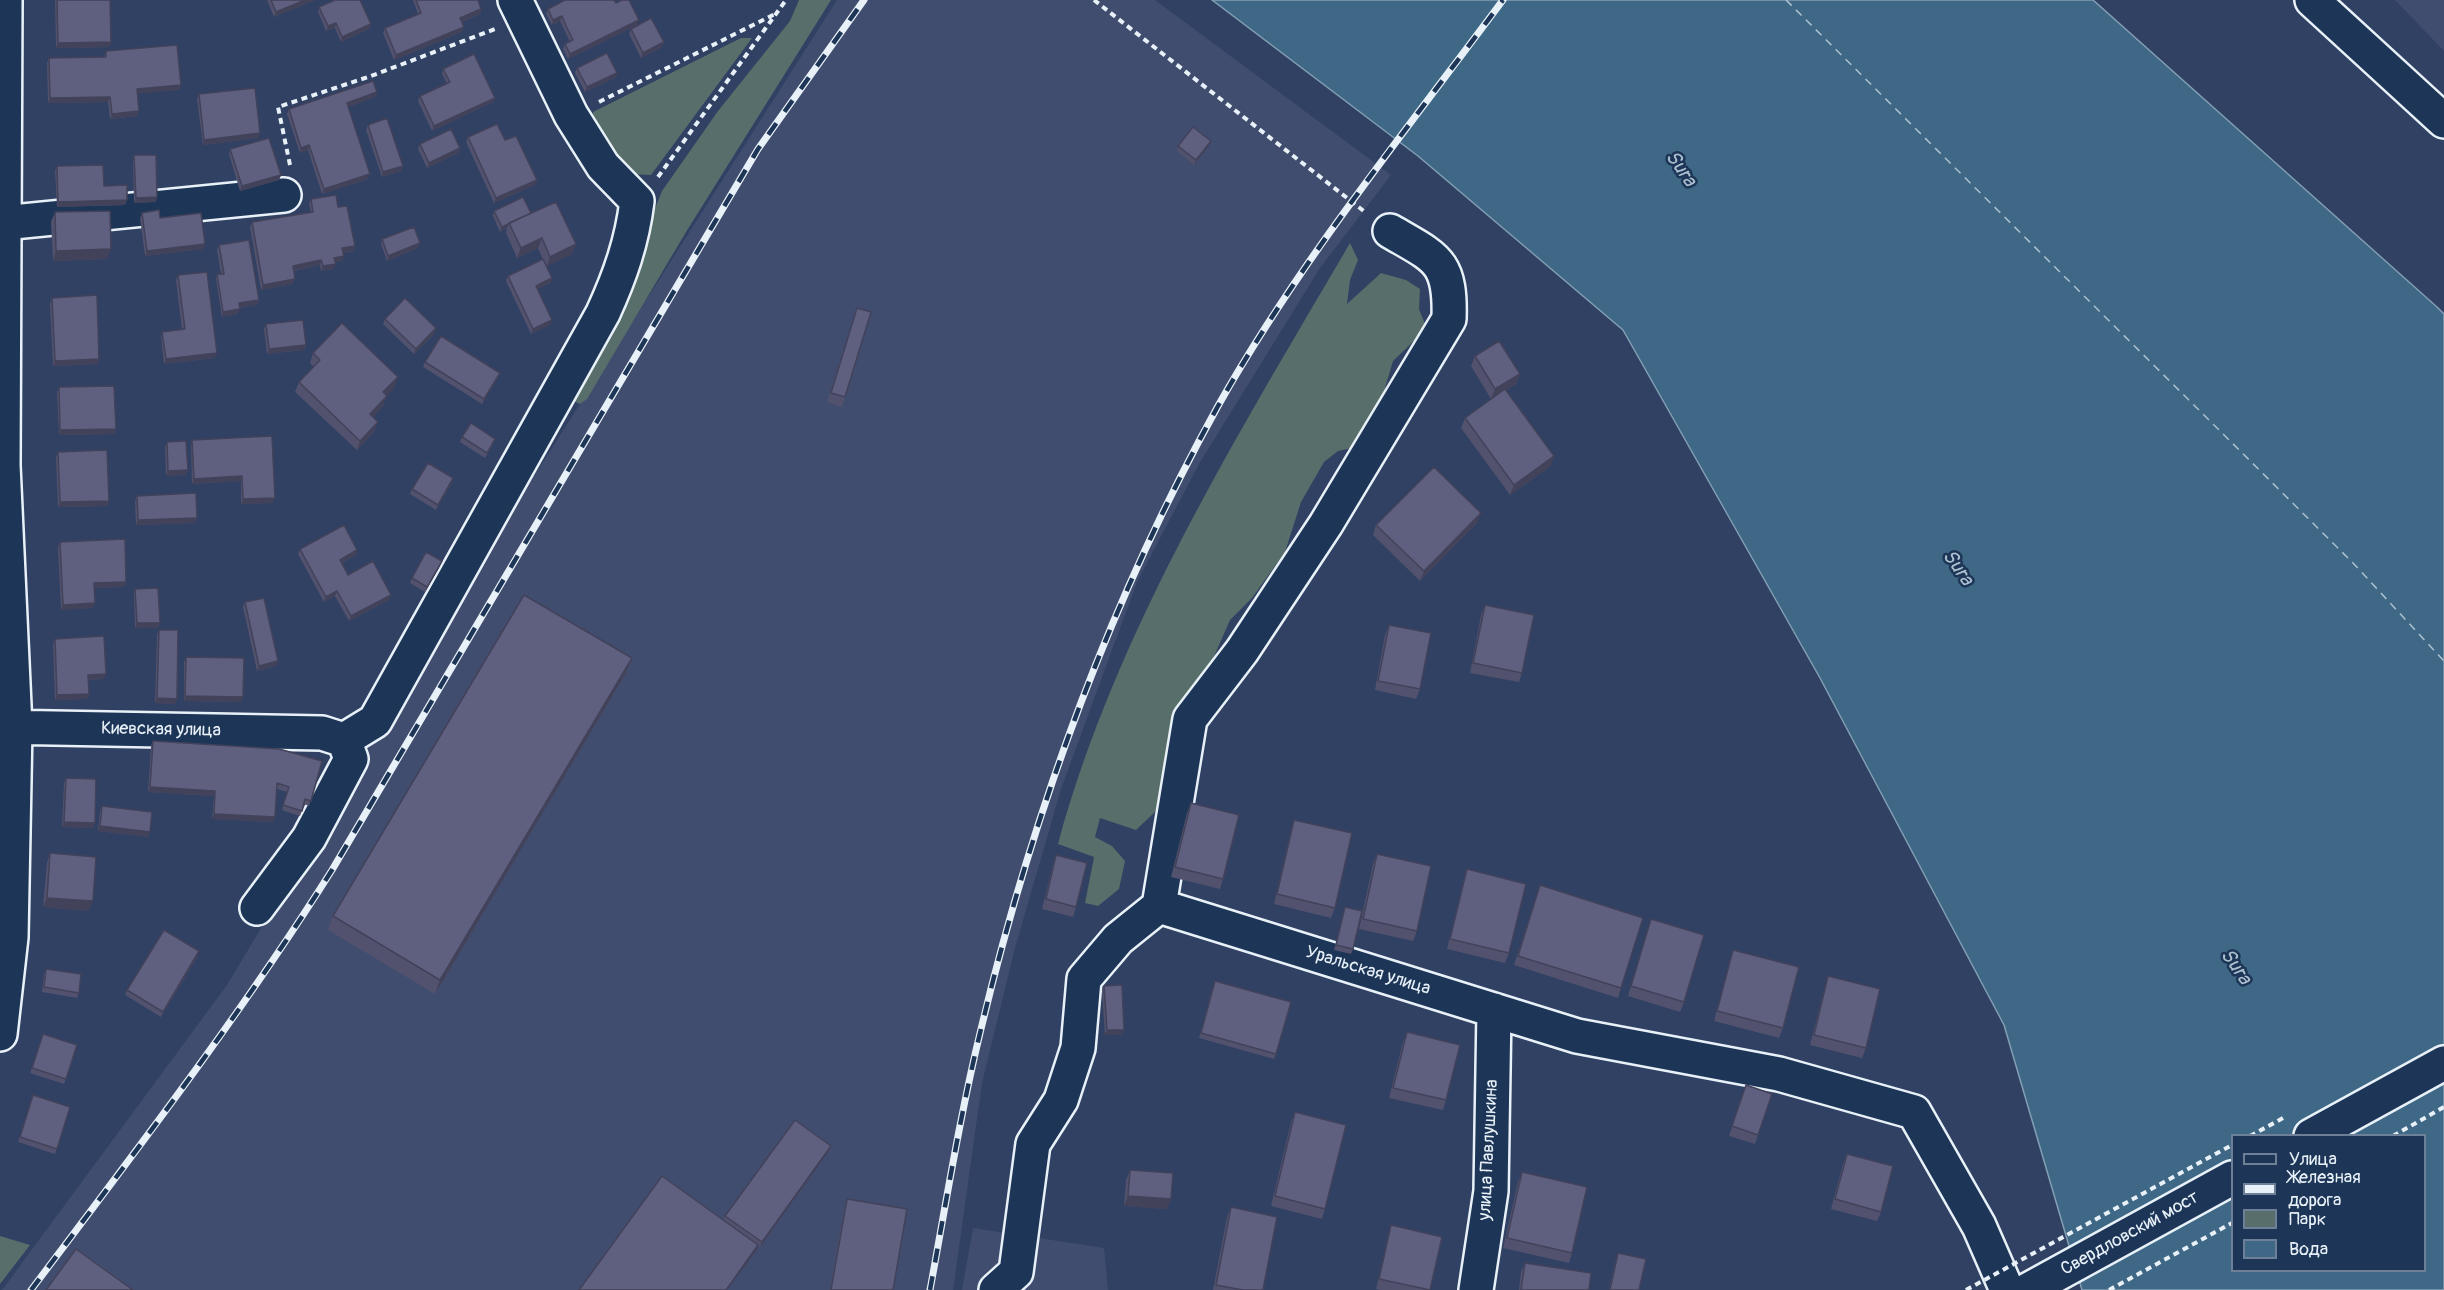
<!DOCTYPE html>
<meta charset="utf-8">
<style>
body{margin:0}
#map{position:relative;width:2444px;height:1290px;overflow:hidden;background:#304163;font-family:Pangolin,sans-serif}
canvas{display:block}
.legend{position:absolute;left:2231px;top:1134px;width:195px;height:138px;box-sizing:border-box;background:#1d3557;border:2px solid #6e8097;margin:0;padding:8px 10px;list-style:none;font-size:18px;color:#e8f1f8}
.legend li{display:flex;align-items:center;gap:12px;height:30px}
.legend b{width:30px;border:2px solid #6e8097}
</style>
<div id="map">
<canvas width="2444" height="1290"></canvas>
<ul class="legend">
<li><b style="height:8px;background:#1d3557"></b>Улица</li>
<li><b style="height:8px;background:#e8f1f8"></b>Железная дорога</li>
<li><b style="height:16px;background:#586e6a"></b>Парк</li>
<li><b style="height:16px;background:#3f6886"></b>Вода</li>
</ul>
</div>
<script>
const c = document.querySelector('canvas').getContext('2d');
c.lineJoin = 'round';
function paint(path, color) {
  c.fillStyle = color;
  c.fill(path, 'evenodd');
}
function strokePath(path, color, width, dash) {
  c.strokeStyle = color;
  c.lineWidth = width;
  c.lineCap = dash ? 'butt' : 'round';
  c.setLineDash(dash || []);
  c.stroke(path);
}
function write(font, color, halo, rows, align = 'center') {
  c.font = font + ' Pangolin,sans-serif';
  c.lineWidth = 5;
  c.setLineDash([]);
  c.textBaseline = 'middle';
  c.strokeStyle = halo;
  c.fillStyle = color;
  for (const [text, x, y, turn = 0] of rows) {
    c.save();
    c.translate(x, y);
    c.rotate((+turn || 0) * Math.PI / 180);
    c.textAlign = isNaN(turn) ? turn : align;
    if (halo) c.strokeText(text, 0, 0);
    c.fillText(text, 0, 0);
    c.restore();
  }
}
const built = new Path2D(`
 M837,0H1155L1391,175L1320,268L1199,464L1137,582L1061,789L1015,948L982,1083L953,1290H2L227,985L484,555Z
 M2395,0H2444V51Z
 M973,1228L1104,1248L1108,1290H962Z`);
const green = new Path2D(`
 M799,0H831L686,232L587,399L580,404L569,399L621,293L662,191L718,111L790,21Z
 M741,38H752L651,175L630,174L593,131V112Z
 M1350,243L1358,260L1350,280L1347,304L1381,273L1406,280L1420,289L1419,309L1425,324L1416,339L1393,361L1380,405L1361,446L1338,451L1324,462L1301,502L1285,552L1252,598L1230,620L1177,741L1155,812L1136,830L1100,818L1095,837L1112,846L1125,861L1119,889L1098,906L1085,903L1094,857L1058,844C1117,628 1238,435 1350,243Z
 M0,1236L30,1245L0,1284Z`);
const water = new Path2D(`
 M1212,0H2093L2437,307L2444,314V1290H2082L2004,1025L1820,678L1623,330L1418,156ZM2232,1136H2424V1270H2232Z`);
const ferry = new Path2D(`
 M1786,0L2353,563L2444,661`);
const path = new Path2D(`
 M1094,0L1365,212
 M599,102L775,14
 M290,165L278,107L371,76L495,29
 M658,177L786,0
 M2250,1136L2285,1117
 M2393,1136L2444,1107
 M2109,1290L2232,1223`);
const minor = new Path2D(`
 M2312,0L2444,121
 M3,223L284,195
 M0,727L322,733L344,740L351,759L309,838L257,908
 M344,740L375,721L603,313C620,276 632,242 637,201L603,166L571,115L515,0
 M1159,906L1577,1036L1779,1074L1914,1112L1979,1226L2007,1290
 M0,1034L11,937L15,727L3,465L5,0
 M996,1290L1016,1272L1033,1144L1061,1100L1078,1048L1084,979L1118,939L1159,906L1190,719L1242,651L1326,524L1449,319C1451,260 1436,258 1390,231
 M1476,1290L1491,1191L1494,1010`);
const major = new Path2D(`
 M2311,1136L2444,1063
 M2028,1290L2232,1178`);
const rail = new Path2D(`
 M31,1290C135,1152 240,1016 332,870L758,149L864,0
 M930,1290C946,1203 960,1115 981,1029C1033,812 1110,601 1218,406C1299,262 1405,132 1503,0`);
const pathBridge = new Path2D(`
 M1966,1290L2232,1145`);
const wall = new Path2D(`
 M55,0H110V47L56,48Z
 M267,0H315L274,17Z
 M413,0H478L481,9L480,14L462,22V32L394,60L383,33L385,28L418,14Z
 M616,3L637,25L568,59L563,49L565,44L570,42L560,21L552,25L546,14L548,9Z
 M319,7L371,24L369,29L341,42L335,28L326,31L318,12Z
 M631,29L664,42L662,47L641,58L629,34Z
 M106,51L181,85L179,90L137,93L139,111L137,116L110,119L108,102L48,103L47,63L49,58L104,57Z
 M577,68L617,73L615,78L585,92L575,73Z
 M443,69L495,98L493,102L432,131L418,101L420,96L447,84L442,74Z
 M377,92L375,97L348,107L368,179L322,194L308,150L300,153L287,114L289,109Z
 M199,94L259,138L203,145L197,99Z
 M368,125L403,166L401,171L382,177L366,130Z
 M468,137L505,140L535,185L494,203L466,142Z
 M420,144L460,148L458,153L427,168L418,149Z
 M1178,146H1209L1194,165L1177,151Z
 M230,149L281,175L279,180L240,191L229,154Z
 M134,155L156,202L134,203L133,160Z
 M57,166L104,186L127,200L125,205L57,207L55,171Z
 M311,199L338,207L355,246L354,251L343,253L342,261L335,262L334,269L321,271L320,265L294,271L293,284L261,290L250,227L252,222L311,212L309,204Z
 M494,211L531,213L576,244L572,254L547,266L551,283L537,289L550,325L531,334L506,281L508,276L543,260L538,248L517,258L506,233L507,228L500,232L493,216Z
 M55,212L107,259L53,261L51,222Z
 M142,213L160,218L205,244L203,249L145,256L140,218Z
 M382,239L418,248L387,261L381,244Z
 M219,245L259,300L257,305L239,308L238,314L222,317L216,279L217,274H221L217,250Z
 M178,275L215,358L164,364L161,337L162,332L182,330L176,280Z
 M52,298L99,359L98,364L53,366L50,303Z
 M857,308L845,397L842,407L827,402Z
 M385,319L436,328L435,333L414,354L383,324Z
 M266,324L306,345L304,350L267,354L264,329Z
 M313,353L395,387L387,395L383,406L373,417L378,422L374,432L357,450L295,392L299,382L314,367L310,363Z
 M1475,356L1520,374L1516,384L1506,390L1551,466L1510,495L1461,428L1465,418L1491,399L1471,366Z
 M425,362L498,378L482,404L423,367Z
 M59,387L116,429L114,434L59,435L57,392Z
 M272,436L273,503L241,504V481L192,484L191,445L192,440Z
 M462,437L493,444L485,458L460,442Z
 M167,442L188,470L186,475L166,476L165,447Z
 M58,452L109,501L107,506L58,507L56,457Z
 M453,478L452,483L436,510L410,494L412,489Z
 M137,496L195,523L136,525L135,501Z
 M1477,523L1420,581L1373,535L1376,525Z
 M60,542L126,582L124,587L94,588L93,608L61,610L58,547Z
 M300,549L357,550L356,555L342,563L348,575L391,595L389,600L349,621L335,596L324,602L298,554Z
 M440,566L425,592L410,583L412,578Z
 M135,589L160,623L158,628H135L134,594Z
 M245,602L276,666L257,671L243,607Z
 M1485,605L1522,673L1519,682L1470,673L1481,615Z
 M1389,625L1420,689L1416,699L1375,690L1385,635Z
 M159,630L177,699L175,704L155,703L157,635Z
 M55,639L104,679L88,680L87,699L55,700L53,644Z
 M186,657L243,697L241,702L184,701V662Z
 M632,658L626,673L435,994L328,930L333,916Z
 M153,741L322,761L309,806L304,804L300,816L282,810L287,792L277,789L275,817L273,822L212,819L214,796L148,792L151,746Z
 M66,778L95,823L93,828L62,827L64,783Z
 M1191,803L1223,879L1220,889L1171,877L1187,813Z
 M102,806L150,832L148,837L98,831L100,811Z
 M1294,820L1335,908L1331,918L1274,904L1291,830Z
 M50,853L89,911L43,907L47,863Z
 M1377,854L1417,931L1413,941L1359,929L1373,864Z
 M1056,855L1076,907L1073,917L1042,909L1053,865Z
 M1467,869L1509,953L1505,963L1447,949L1464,879Z
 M1540,885L1621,988L1618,998L1514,965Z
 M1345,907L1353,949L1351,954L1334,950Z
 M1651,919L1684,1002L1680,1012L1628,996Z
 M1733,950L1783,1028L1779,1038L1714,1021L1730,960Z
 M198,956L161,1017L125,995L127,990Z
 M46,969L79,993L77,998L42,992L44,974Z
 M1828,976L1866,1048L1862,1058L1810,1045L1825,986Z
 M1104,986L1124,1030L1122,1035H1105L1102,991Z
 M1213,986L1276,1054L1274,1059L1199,1038Z
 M1407,1032L1446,1100L1443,1110L1389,1098L1403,1042Z
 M43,1034L77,1045L64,1084L30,1073Z
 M1746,1085L1772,1094L1755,1144L1729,1136Z
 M33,1095L70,1107L55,1154L18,1142Z
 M1295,1112L1325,1209L1322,1219L1271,1206L1291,1122Z
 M831,1146L829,1151L760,1247L758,1246L757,1250L724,1220L725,1216Z
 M1847,1154L1881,1212L1877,1221L1831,1209L1843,1164Z
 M1130,1170L1171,1199L1167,1209L1124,1206L1126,1180Z
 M1522,1172L1572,1253L1569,1263L1503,1248L1518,1182Z
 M847,1199L893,1290H830L845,1204Z
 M1231,1207L1263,1290H1213L1227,1217Z
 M1391,1225L1430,1290H1380L1376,1289L1388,1235Z
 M1618,1253L1639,1290H1609L1615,1263Z
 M1525,1263L1589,1290H1519L1521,1272Z`);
const shadedWall = new Path2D(`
 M305,0H315L274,17L276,12Z
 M481,9L480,14L458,23L460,18Z
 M562,16L560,21L552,25L553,20Z
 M639,20L637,25L568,59L570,54Z
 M336,23L335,28L326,31L328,26Z
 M371,24L369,29L341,42L342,37Z
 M464,27L462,32L394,60L396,55Z
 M111,42L110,47L56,48L58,43Z
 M664,42L662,47L641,58L643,53Z
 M617,73L615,78L585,92L587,87Z
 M181,85L179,90L135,94L137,89Z
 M377,92L375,97L345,108L347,103Z
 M110,97L108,102L48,103L50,98Z
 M495,98L493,102L432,131L434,126Z
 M139,111L137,116L110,119L112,114Z
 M260,133L259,138L203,145L204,140Z
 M1211,141L1209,146L1194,165L1196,160Z
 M309,145L308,150L300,153L301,148Z
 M460,148L458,153L427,168L429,163Z
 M403,166L401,171L382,177L383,172Z
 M370,174L368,179L322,194L324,189Z
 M281,175L279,180L240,191L242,186Z
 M537,180L535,185L494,203L496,198Z
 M157,197L156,202L134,203L136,198Z
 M127,200L125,205L57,207L58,202Z
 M531,213L509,223L507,228L500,232L502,227Z
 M542,238L538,248L517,258L521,248Z
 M420,243L418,248L387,261L388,256Z
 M205,244L203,249L145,256L147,251Z
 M576,244L572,254L547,266L550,257Z
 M355,246L354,251L340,253L342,248Z
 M111,249L107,259L53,261L56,251Z
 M344,256L342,261L333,263L334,258Z
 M321,260L320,265L291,271L293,266Z
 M336,264L334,269L321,271L323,266Z
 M552,278L551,283L534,291L536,286Z
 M295,279L293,284L261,290L263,285Z
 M259,300L257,305L237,308L239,303Z
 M240,309L238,314L222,317L223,312Z
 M552,320L550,325L531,334L533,329Z
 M436,328L435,333L414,354L416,349Z
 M306,345L304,350L267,354L269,349Z
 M217,353L215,358L164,364L166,359Z
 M99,359L98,364L53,366L55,361Z
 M500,373L498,378L482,404L484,399Z
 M1520,374L1516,384L1491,399L1495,389Z
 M398,377L395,387L380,402L383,392Z
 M387,396L383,406L366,424L370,414Z
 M378,422L374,432L357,450L360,441Z
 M116,429L114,434L59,435L60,430Z
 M1554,456L1551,466L1510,495L1514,485Z
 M188,470L186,475L166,476L168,471Z
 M242,476L241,481L192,484L194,479Z
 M453,478L452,483L436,510L438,505Z
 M275,498L273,503L241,504L243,499Z
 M109,501L107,506L58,507L60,502Z
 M1481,513L1477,523L1420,581L1424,571Z
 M197,518L195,523L136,525L138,520Z
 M357,550L356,555L338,565L340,560Z
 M442,561L440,566L425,592L427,587Z
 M126,582L124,587L92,588L94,583Z
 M337,591L335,596L324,602L326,597Z
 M391,595L389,600L349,621L351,616Z
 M95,603L93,608L61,610L63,605Z
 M137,623H160L158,628H135Z
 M632,658L626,673L435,994L440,980Z
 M278,661L276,666L257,671L259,666Z
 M106,674L104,679L86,680L88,675Z
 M89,694L87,699L55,700L57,695Z
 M185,696L243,697L241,702L184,701Z
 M157,698L177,699L175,704L155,703Z
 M150,787L215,791L214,796L148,792Z
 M214,814L275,817L273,822L212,819Z
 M64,822L95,823L93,828L62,827Z
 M100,826L150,832L148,837L98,831Z
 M47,898L93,901L89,911L43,907Z
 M199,951L198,956L161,1017L163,1012Z
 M1107,1030H1124L1122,1035H1105Z
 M831,1146L829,1151L760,1247L762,1242Z
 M1128,1196L1171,1199L1167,1209L1124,1206Z
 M758,1245L757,1250L727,1290H726Z`);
const building = new Path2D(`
 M57,0H110L111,42L58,43Z
 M271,0H305L276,12Z
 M335,0H360L371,24L342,37L336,23L328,26L319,7Z
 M416,0H478L481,9L460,18L464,27L396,55L385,28L421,13Z
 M565,0H614L616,3L622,0H629L639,20L570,54L565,44L573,40L566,26L562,16L553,20L548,9Z
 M651,18L664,42L643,53L631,29Z
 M177,45L181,85L137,89L139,111L112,114L110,97L50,98L49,58L106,57V51Z
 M607,53L617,73L587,87L577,68Z
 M474,54L495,98L434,126L420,96L450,82L443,69Z
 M373,81L377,92L347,103L370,174L324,189L309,145L301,148L289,109Z
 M255,88L260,133L204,140L199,94Z
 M387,118L403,166L383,172L368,125Z
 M497,124L505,140L516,136L537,180L496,198L468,137Z
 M1193,127L1211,141L1196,160L1178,146Z
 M451,129L460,148L429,163L420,144Z
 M269,138L281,175L242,186L230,149Z
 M134,155H156L157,197L136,198Z
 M103,165L104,186L127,185V200L58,202L57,166Z
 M336,195L338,207L347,206L355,246L342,248L344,256L334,258L336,264L323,266L321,260L293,266L295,279L263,285L252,222L313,212L311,199Z
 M523,197L531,213L502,227L494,211Z
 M556,202L576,244L550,257L542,238L521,248L509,223Z
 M159,210L160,218L201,213L205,244L147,251L142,213Z
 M110,211L111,249L56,251L55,212Z
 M414,227L420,243L388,256L382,239Z
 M249,240L259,300L239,303L240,309L223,312L217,274H224L219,245Z
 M543,259L552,278L536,286L552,320L533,329L508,276Z
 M207,272L217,353L166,359L162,332L185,329L178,275Z
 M97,295L99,359L55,361L52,298Z
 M405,298L436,328L416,349L385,319Z
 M857,308L871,312L845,397L831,393Z
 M303,320L306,345L269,349L266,324Z
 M342,323L398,377L383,392L387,396L370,414L378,422L360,441L299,382L320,360L313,353Z
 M441,336L500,373L484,399L425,362Z
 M1499,341L1520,374L1495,389L1475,356Z
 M114,386L116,429L60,430L59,387Z
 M1505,389L1554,456L1514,485L1465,418Z
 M471,423L495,439L487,453L462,437Z
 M272,436L275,498L243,499L242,476L194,479L192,440Z
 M186,441L188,470L168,471L167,442Z
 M107,450L109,501L60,502L58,452Z
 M428,463L453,478L438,505L412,489Z
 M1434,467L1481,513L1424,571L1376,525Z
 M196,493L197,518L138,520L137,496Z
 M344,525L357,550L340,560L348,575L373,561L391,595L351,616L337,591L326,597L300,549Z
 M125,539L126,582L94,583L95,603L63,605L60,542Z
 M426,552L442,561L427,587L412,578Z
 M158,588L160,623H137L135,589Z
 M524,595L632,658L440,980L333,916Z
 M264,598L278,661L259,666L245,602Z
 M1485,605L1534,615L1522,673L1473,663Z
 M1389,625L1431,633L1420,689L1378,681Z
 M159,630H178L177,699L157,698Z
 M104,636L106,674L88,675L89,694L57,695L55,639Z
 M186,657L244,658L243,697L185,696Z
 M153,741L279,749L322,761L311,801L305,799L302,811L283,805L289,787L277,783L275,817L214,814L215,791L150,787Z
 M66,778L96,779L95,823L64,822Z
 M1191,803L1239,815L1223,879L1175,867Z
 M102,806L152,812L150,832L100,826Z
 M1294,820L1352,833L1335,908L1277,894Z
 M50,853L96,857L93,901L47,898Z
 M1377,854L1431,866L1417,931L1363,919Z
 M1056,855L1087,863L1076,907L1046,899Z
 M1467,869L1526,884L1509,953L1450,939Z
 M1540,885L1643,918L1621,988L1518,956Z
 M1345,907L1362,911L1353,949L1336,945Z
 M1651,919L1704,935L1684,1002L1631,986Z
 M164,930L199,951L163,1012L127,990Z
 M1733,950L1799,967L1783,1028L1717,1011Z
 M46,969L81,974L79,993L44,987Z
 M1828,976L1880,989L1866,1048L1814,1035Z
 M1215,981L1291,1002L1276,1054L1201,1033Z
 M1122,985L1124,1030H1107L1104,986Z
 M1407,1032L1460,1045L1446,1100L1393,1088Z
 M43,1034L77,1045L66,1079L32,1068Z
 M1746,1085L1772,1094L1758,1135L1732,1126Z
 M33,1095L70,1107L57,1149L20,1137Z
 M1295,1112L1346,1125L1325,1209L1275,1196Z
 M795,1120L831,1146L762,1242L725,1216Z
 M1847,1154L1893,1166L1881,1212L1835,1199Z
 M1130,1170L1173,1173L1171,1199L1128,1196Z
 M1522,1172L1587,1187L1572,1253L1507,1238Z
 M662,1176L758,1245L726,1290H579Z
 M847,1199L907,1209L893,1290H831Z
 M1231,1207L1277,1217L1263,1290H1243L1216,1285Z
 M1391,1225L1442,1237L1430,1290L1379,1279Z
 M76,1249L133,1290H46Z
 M1618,1253L1646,1259L1639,1290H1610Z
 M1525,1263L1591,1273L1589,1290H1521Z`);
const streetNames = [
 ["Киевская улица",161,730,1],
 ["Уральская улица",1368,971,17],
 ["улица Павлушкина",1489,1150,-87],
 ["Свердловский мост",2130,1234,-29]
];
const waterNames = [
 ["Sura",1680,169,55],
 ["Sura",1957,568,55],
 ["Sura",2235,967,55]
];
paint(built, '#414d6f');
paint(green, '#586e6a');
paint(water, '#3f6886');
strokePath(water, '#839fb4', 1.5);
strokePath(ferry, '#adc1d0', 1.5, [8, 6]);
strokePath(minor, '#e8f1f8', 38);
strokePath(major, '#e8f1f8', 38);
strokePath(path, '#e8f1f8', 4, [6, 4.5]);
strokePath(minor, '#1d3557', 33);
strokePath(major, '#1d3557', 33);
strokePath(rail, '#e8f1f8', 7);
strokePath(rail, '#1d3557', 4.5, [14]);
strokePath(pathBridge, '#e8f1f8', 4, [6, 4.5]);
paint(wall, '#52526e');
paint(shadedWall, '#42425a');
paint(building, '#5f5f80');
strokePath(building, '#42425a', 1.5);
write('18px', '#e8f1f8', '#1d3557', streetNames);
write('italic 20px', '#adc1d0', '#1d3557', waterNames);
</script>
